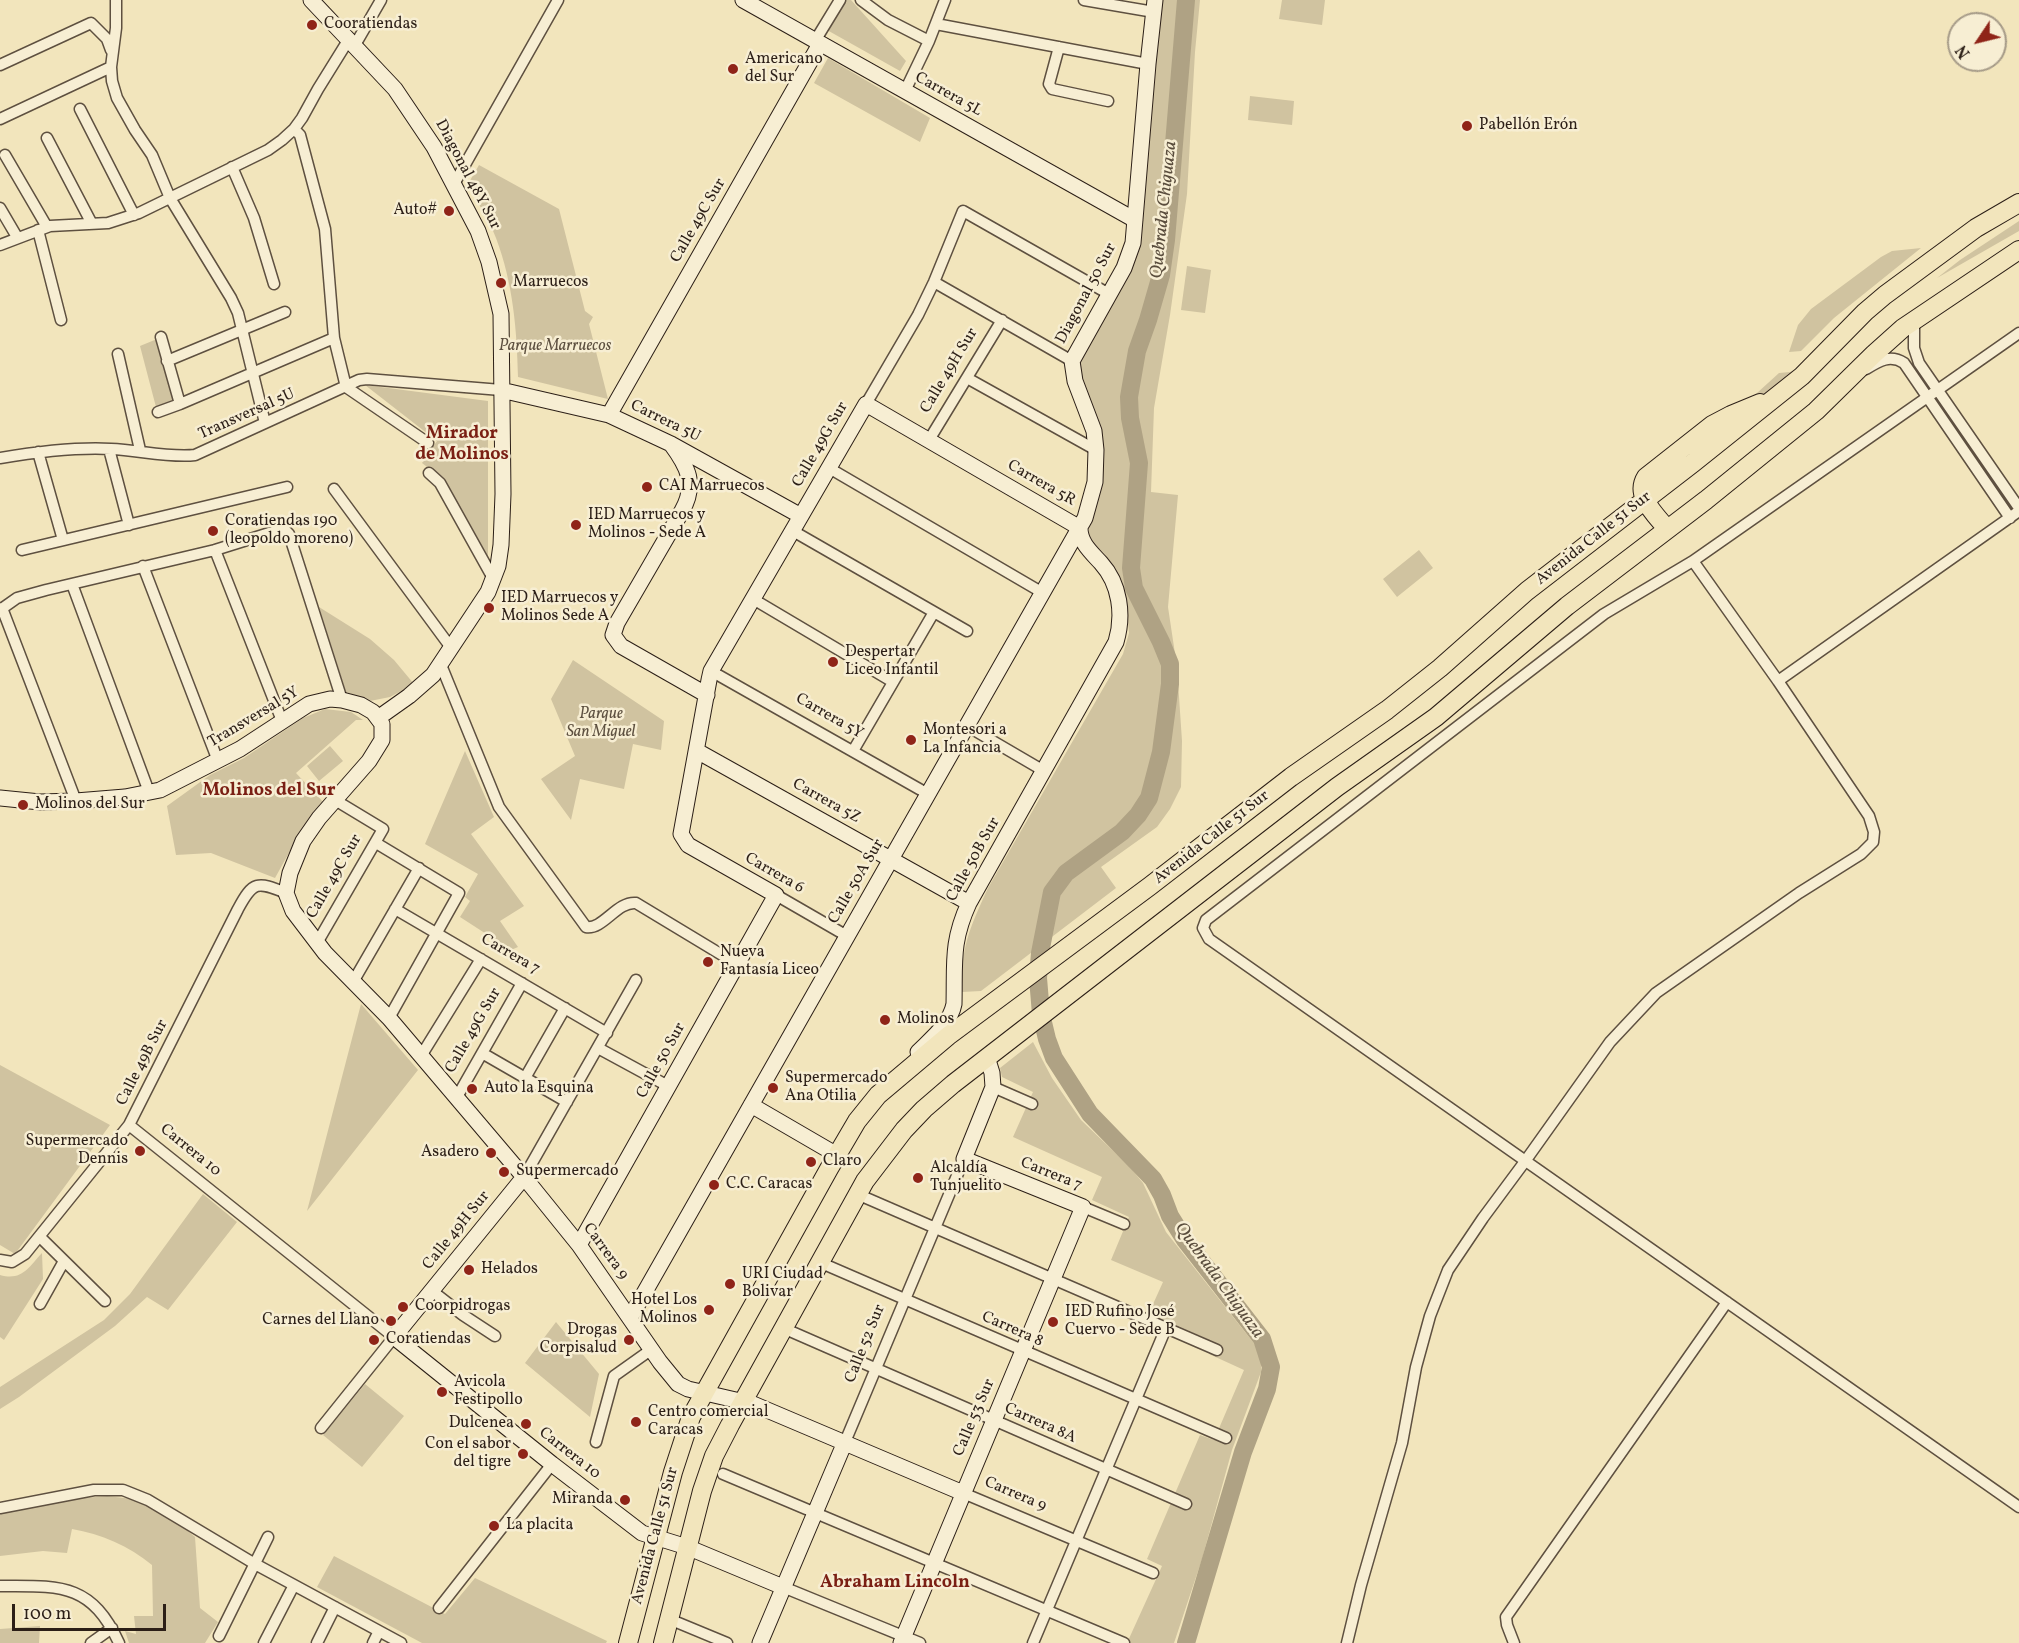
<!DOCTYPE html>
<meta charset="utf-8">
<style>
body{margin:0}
#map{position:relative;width:2019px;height:1643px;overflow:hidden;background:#f2e5bc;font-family:Vollkorn,serif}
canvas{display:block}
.north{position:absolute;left:1947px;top:12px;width:60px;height:60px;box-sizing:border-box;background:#f7eed3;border:2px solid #a69b88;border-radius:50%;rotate:235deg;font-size:16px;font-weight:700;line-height:24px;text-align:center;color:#2c1f17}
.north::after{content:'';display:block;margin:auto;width:21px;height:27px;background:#8f2418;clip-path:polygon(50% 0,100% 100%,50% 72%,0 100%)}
.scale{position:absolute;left:12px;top:1604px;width:154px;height:27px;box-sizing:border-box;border:3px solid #2c1f17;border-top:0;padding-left:8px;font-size:18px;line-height:21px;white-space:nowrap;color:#2c1f17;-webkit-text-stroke:4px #f7eed3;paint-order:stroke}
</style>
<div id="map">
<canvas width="2019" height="1643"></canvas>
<div class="north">N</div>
<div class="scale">100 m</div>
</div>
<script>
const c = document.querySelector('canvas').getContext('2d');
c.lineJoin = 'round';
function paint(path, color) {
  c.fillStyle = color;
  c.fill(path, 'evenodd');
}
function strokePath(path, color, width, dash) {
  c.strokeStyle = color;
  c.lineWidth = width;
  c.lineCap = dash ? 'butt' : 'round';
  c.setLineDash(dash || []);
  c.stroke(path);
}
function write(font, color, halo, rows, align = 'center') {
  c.font = font + ' Vollkorn,serif';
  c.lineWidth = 5;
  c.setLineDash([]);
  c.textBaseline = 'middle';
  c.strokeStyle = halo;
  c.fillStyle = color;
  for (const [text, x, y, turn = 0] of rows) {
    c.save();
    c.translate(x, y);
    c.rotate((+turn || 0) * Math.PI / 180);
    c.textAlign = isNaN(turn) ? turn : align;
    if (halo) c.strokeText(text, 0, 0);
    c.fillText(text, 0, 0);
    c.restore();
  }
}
const green = new Path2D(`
 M844,0H851L906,61L900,71L827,30Z
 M1160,0H1200L1195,52L1187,194L1170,315L1154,408L1151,492L1178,495L1168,607L1177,667L1182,741L1181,787L1170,809L1157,827L1101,867L1116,888L981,991L962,992C960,949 970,927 988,888L1123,654L1129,633L1126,603L1090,541C1087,527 1091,516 1095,504L1079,359L1124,281Z
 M1282,0H1325L1322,25L1279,19Z
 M828,58L930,118L920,142L814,83Z
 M1250,96L1294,101L1292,125L1248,120Z
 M479,165L559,209L585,311L593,317L589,324L608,399L518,377C517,330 513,283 496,238C489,220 477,202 468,184Z
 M2019,221V231L1937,278L1960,260Z
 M1921,248L1834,318L1801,351L1789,352L1798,325L1811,309L1881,257L1892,251Z
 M1187,266L1211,270L1205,313L1181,310Z
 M157,339L175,400L156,407L140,346Z
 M1797,369L1774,391L1746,403L1779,373L1790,372Z
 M365,385L488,401V558L445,481L422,463L437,441Z
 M1419,550L1433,568L1397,597L1383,579Z
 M319,607L370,639L394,660L414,684L390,697L370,701L346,692Z
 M573,660L664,721L661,750L633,744L624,789L580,779L571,820L541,779L575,756L551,699Z
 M325,709L351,712L363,720H356L296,773L325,804L295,842L275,878L211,853L176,855L167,806L210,775L244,758L303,718Z
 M330,746L343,761L319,781L307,766Z
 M465,751L494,817L471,834L524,906L500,921L518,947L511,950L460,917L470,901L465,897L478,874L425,844Z
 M361,1004L418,1070L307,1211Z
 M1033,1042L1052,1078L1081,1120L1129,1166L1143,1183L1166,1232L1256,1346L1261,1359V1372L1232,1450L1202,1559L1174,1643H1127L1162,1566L1147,1559L1200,1435L1214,1440L1244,1370L1209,1354L1214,1342L1149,1313L1163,1282L1111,1260L1129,1217L1092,1200L1102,1177L1013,1137L1033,1092L1002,1077L1000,1068Z
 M0,1065L110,1125L15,1254L0,1245Z
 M203,1194L237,1222L168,1310L147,1297L115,1326L19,1397L0,1409V1387L104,1320L130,1294Z
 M42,1253L43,1279L4,1340L0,1337V1275C22,1281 28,1268 42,1253Z
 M556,1322L599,1374L590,1417L525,1363Z
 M365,1384L404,1416L362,1467L323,1435Z
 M107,1496L141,1500L170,1516L195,1537L200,1608L218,1622L205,1643H129L125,1631L136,1634L134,1616H153L152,1565C129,1546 101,1534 72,1529L67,1553L43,1551L0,1556V1514L72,1499Z
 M334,1556L445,1614L475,1578L607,1641L606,1643H422L317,1587Z
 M40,1626L39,1643H0V1629Z`);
const river = new Path2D(`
 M1186,1643L1243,1452L1267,1389L1271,1367L1262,1339L1185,1240L1170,1216L1162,1195L1153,1179L1090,1114L1054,1058L1047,1039L1041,1014L1038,978L1040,953L1052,892L1066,873L1122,832L1138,815L1149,798L1161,752L1170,684V664L1161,642L1134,588L1131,568L1139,463L1130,418L1129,397L1137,351L1148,320L1161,275L1166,240L1186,0`);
const street = new Path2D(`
 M116,0V28L111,67L112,81L117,98L135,130L152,155L170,198L231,298L238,313L265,423
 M861,0L888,20L929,41
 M1084,0L1154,12
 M936,24L1148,64
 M815,41L840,0
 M355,45L381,0
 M1059,47L1049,84L1052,89L1108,101
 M0,65L91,23L107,39L111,50
 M905,91L929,41L945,0
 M80,109L134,215
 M0,119L111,67
 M294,129L300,135L325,229L334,338L346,387L428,443
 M47,138L92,224
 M5,155L47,227
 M232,167L254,218L274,284
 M454,184L558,0
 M0,208L17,237
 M38,230L61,320
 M0,245L50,226L108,223L139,213L268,150L282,140L294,129L302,118L318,89L349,39
 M934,282L1072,361
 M1914,320V348L1919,363L2019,508
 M2019,333L1693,561L1604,614L1206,920L1203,928L1209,939L2019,1507
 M161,337L180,404
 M118,354L140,450
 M167,361L285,312
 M1866,369C1879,361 1890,354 1904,363L2010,518
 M967,378L1096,450
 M866,404L918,315L934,282L963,211L1109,294
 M158,412L180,404L334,338
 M929,440L1002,320
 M109,449L129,525
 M38,452L63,540
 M0,458C36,452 74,447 111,449C138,450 169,458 195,455L359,380L367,379L501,390
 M829,468L1043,593
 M429,473L440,483L494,580
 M334,489L452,649
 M793,531L967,631
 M22,550L287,487
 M215,550L282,721
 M1693,561L1778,681L2019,511
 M143,566L218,761
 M72,584L149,792
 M753,599L893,682
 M2,608L76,801
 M0,610L17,598L46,590L215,550L279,530H285L289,534L342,700
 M441,665L499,807L586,927C603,930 617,901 636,903L737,964
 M711,671L928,794
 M967,726L1044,771
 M853,751L934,612
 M376,843L459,893L389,1018
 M776,895L847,936
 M395,909L607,1033
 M317,943L383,829L335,800
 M353,982L419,868
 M598,1048L668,1086
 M482,1053L567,1102
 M421,1056L481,959
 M525,1078L565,1008
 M993,1087L1032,1104
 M457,1097L522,983
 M129,1125L394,1337L321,1428
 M524,1177L636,980
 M857,1194L1217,1350
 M1083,1207L1124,1224
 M40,1237L105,1301
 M0,1260L12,1262L25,1254L129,1125L238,909C253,881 257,881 286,893
 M819,1262L1226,1438
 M432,1291L463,1315L495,1336
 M40,1304L64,1261
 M783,1328L1186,1504
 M596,1442L614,1376L652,1349
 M845,1442L964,1159
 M723,1474L1124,1643
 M963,1493L1153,1573
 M0,1508L94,1490H123L148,1500L255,1564L401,1643
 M0,1586C59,1586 91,1582 119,1643
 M783,1587L920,1643
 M439,1608L552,1464
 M669,1619L727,1643
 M219,1636L268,1537
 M91,1643L112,1628
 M264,1643L294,1585
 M317,1643L335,1607
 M373,1643L379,1631
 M1033,1643L1166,1328
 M1347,1643L1361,1585L1402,1443L1416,1367L1430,1316L1448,1270L1483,1218L1526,1160L1610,1042L1656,993L1799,893L1861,854L1873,842L1874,832L1869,816L1778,681
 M1514,1643L1507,1625L1506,1617L1727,1302`);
const secondary = new Path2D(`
 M311,0L395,89L434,147L478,231L489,262L501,314L503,494L501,545L498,566L488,592L433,675L409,696L378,718
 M743,0L1135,220
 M501,390L609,415L671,444L801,516
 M609,415L820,44
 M671,444C688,467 697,484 682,511L617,623L613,635L621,646L707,695
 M697,751L969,903
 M0,798L40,802L76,801L125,797L160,790L240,749L309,704L330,699L342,700L361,705L373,712L382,724V740L369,761L319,818L303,841L290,873L286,893L293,911L325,953L389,1018L524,1177L579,1245L660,1362L678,1384L688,1389L753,1404L963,1493
 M918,1052C932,1038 950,1024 954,1004C955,963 951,942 969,903L1116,642C1124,615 1120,584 1101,563C1091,552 1080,543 1080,528
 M751,1105L837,1155
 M524,1177L394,1337L552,1464L642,1533L687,1547L783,1587
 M579,1245L776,895L688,845L681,834L709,680L711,671L866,404L1080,528
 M630,1318L1085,518L1095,482L1096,450L1094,431L1075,381L1072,361L1124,268L1133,243L1148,64L1155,0
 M760,1643L845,1442
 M901,1643L1083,1207L964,1159L993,1087L992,1073L987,1057`);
const primary = new Path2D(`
 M1667,529C1656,515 1634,496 1646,477L1712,425L1731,415L1760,403
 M628,1643L673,1472L691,1417L830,1167L857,1121L878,1095L948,1036L1150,886L1291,777L1387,710L1440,668L1527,591L1693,463L1802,376L1865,312L1885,295L1976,228L2019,203
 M663,1643L702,1491L714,1456L730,1425L865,1181L904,1130L924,1109L953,1084L1337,787L1436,717L1567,606L1706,500L1816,411L1874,354L1903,328L2019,250`);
const markers = [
 [312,25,6,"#8f2418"],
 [733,69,6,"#8f2418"],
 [1467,126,6,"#8f2418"],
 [449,211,6,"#8f2418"],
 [501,283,6,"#8f2418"],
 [647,487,6,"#8f2418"],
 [576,525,6,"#8f2418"],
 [213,531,6,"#8f2418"],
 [489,608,6,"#8f2418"],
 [833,662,6,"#8f2418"],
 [911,740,6,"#8f2418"],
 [23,805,6,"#8f2418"],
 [708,962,6,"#8f2418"],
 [885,1020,6,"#8f2418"],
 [773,1088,6,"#8f2418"],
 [472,1089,6,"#8f2418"],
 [140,1151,6,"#8f2418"],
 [491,1153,6,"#8f2418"],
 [811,1162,6,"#8f2418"],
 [504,1172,6,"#8f2418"],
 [918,1178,6,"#8f2418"],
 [714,1185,6,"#8f2418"],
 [469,1270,6,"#8f2418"],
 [730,1284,6,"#8f2418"],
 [403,1307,6,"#8f2418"],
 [709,1310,6,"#8f2418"],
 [391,1321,6,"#8f2418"],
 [1053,1322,6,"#8f2418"],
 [374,1340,6,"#8f2418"],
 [629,1340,6,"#8f2418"],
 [442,1392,6,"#8f2418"],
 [636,1422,6,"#8f2418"],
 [526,1424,6,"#8f2418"],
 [523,1454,6,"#8f2418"],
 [625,1500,6,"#8f2418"],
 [494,1526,6,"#8f2418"]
];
const poiNames = [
 ["Cooratiendas",324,25],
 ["Americano",745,60],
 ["del Sur",745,78],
 ["Pabellón Erón",1479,126],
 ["Auto#",437,211,"right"],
 ["Marruecos",513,283],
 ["CAI Marruecos",659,487],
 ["IED Marruecos y",588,516],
 ["Molinos - Sede A",588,534],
 ["Coratiendas 190",225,522],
 ["(leopoldo moreno)",225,540],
 ["IED Marruecos y",501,599],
 ["Molinos Sede A",501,617],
 ["Despertar",845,653],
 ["Liceo Infantil",845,671],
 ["Montesori a",923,731],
 ["La Infancia",923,749],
 ["Molinos del Sur",35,805],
 ["Nueva",720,953],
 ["Fantasía Liceo",720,971],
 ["Molinos",897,1020],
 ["Supermercado",785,1079],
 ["Ana Otilia",785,1097],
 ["Auto la Esquina",484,1089],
 ["Supermercado",128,1142,"right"],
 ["Dennis",128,1160,"right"],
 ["Asadero",479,1153,"right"],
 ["Claro",823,1162],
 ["Alcaldía",930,1169],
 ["Tunjuelito",930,1187],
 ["Supermercado",516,1172],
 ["C.C. Caracas",726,1185],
 ["Helados",481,1270],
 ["URI Ciudad",742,1275],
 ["Bolivar",742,1293],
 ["Hotel Los",697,1301,"right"],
 ["Molinos",697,1319,"right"],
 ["Coorpidrogas",415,1307],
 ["IED Rufino José",1065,1313],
 ["Cuervo - Sede B",1065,1331],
 ["Carnes del Llano",379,1321,"right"],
 ["Drogas",617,1331,"right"],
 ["Corpisalud",617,1349,"right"],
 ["Coratiendas",386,1340],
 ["Avicola",454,1383],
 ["Festipollo",454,1401],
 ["Centro comercial",648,1413],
 ["Caracas",648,1431],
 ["Dulcenea",514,1424,"right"],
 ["Con el sabor",511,1445,"right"],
 ["del tigre",511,1463,"right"],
 ["Miranda",613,1500,"right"],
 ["La placita",506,1526]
];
const streetNames = [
 ["Carrera 5L",948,95,29],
 ["Diagonal 48Y Sur",467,175,62],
 ["Calle 49C Sur",699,221,-60],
 ["Diagonal 50 Sur",1087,294,-62],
 ["Calle 49H Sur",950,371,-59],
 ["Transversal 5U",247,415,-24],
 ["Carrera 5U",665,422,26],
 ["Calle 49G Sur",821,445,-60],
 ["Carrera 5R",1041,484,30],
 ["Avenida Calle 51 Sur",1594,539,-38],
 ["Carrera 5Y",829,717,30],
 ["Transversal 5Y",254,718,-31],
 ["Carrera 5Z",826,802,29],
 ["Avenida Calle 51 Sur",1212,838,-38],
 ["Calle 50B Sur",974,860,-61],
 ["Carrera 6",774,874,30],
 ["Calle 49C Sur",335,877,-60],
 ["Calle 50A Sur",857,882,-60],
 ["Carrera 7",510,955,30],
 ["Calle 49G Sur",474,1031,-60],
 ["Calle 50 Sur",662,1061,-61],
 ["Calle 49B Sur",143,1063,-63],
 ["Carrera 10",190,1151,39],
 ["Carrera 7",1051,1175,22],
 ["Calle 49H Sur",457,1231,-51],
 ["Carrera 9",605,1252,54],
 ["Carrera 8",1012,1330,24],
 ["Calle 52 Sur",866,1344,-68],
 ["Calle 53 Sur",975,1418,-67],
 ["Carrera 8A",1040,1424,24],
 ["Carrera 10",569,1454,38],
 ["Carrera 9",1015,1495,23],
 ["Avenida Calle 51 Sur",656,1536,-75]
];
const parkNames = [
 ["Parque Marruecos",555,347],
 ["Parque",601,715],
 ["San Miguel",601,733]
];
const waterNames = [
 ["Quebrada Chiguaza",1165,210,-84],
 ["Quebrada Chiguaza",1218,1281,54]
];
const neighbourhoodNames = [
 ["Mirador",462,435],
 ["de Molinos",462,456],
 ["Molinos del Sur",269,792],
 ["Abraham Lincoln",895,1584]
];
paint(green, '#d0c3a0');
strokePath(river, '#afa284', 18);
strokePath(street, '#5e5040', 13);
strokePath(secondary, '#2c1f17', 17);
strokePath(primary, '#2c1f17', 20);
strokePath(street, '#f7eed3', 10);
strokePath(secondary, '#f7eed3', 15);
strokePath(primary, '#f2e5bc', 18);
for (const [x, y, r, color] of markers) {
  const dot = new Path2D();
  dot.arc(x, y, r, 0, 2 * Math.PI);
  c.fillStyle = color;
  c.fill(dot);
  strokePath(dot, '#f7eed3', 2);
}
write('16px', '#2c1f17', '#f7eed3', poiNames, 'left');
write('16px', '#2c1f17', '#f7eed3', streetNames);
write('italic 16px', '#5d5040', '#f7eed3', parkNames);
write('italic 18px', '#5a4d3d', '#f7eed3', waterNames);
write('bold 18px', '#7a1f14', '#f7eed3', neighbourhoodNames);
</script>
